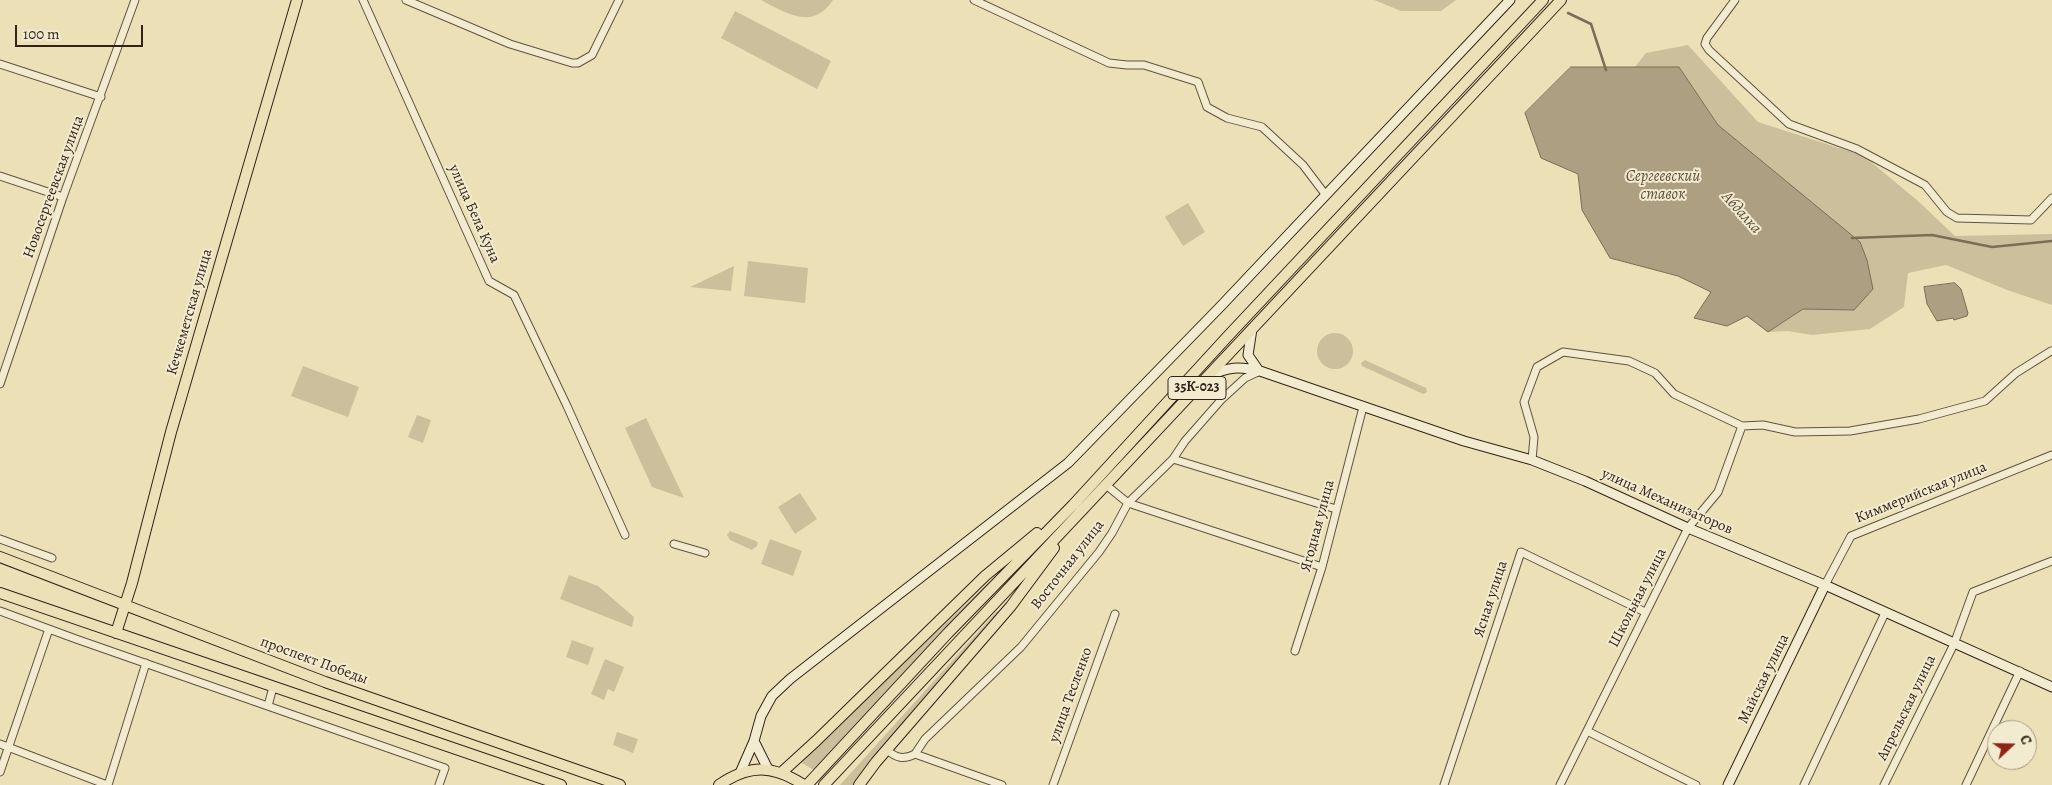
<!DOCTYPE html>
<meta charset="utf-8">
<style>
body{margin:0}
#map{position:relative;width:2052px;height:785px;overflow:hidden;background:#ece0b7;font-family:Alegreya,serif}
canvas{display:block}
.north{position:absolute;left:1987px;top:720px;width:50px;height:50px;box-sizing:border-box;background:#f3ebd0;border:1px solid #a69b87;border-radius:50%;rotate:69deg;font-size:14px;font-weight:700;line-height:20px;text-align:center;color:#322219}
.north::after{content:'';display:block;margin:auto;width:18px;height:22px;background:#8f2418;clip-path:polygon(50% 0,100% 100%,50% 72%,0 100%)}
.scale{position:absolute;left:15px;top:25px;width:128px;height:22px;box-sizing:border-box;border:2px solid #322219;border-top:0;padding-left:6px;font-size:15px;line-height:18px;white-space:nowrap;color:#322219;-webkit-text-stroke:4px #f3ebd0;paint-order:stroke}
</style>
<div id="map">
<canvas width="2052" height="785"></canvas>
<div class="north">С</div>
<div class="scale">100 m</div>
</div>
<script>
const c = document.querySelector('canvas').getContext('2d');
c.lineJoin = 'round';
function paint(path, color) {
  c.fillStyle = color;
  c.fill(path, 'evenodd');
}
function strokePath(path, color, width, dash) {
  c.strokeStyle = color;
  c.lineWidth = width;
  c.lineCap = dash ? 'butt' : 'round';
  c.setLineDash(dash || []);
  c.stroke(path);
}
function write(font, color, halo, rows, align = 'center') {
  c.font = font + ' Alegreya,serif';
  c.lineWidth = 4;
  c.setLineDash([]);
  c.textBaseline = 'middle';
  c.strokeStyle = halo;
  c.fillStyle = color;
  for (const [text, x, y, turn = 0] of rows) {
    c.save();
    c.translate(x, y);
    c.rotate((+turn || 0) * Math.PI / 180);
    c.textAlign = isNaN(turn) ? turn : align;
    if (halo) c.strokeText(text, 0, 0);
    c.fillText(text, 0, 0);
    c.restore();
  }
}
const green = new Path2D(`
 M761,0H833C813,31 786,13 761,0Z
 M1374,0H1456L1441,11H1401Z
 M735,11L831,61L817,89L721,38Z
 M1688,45L1758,122L1864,156L1918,201L1955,236L2052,234V305L2007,290L1946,265L1908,273L1904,307L1870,329L1812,335L1788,331L1768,332L1803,309L1854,310L1777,176L1718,125L1679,67L1634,68L1646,53Z
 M1188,203L1205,232L1183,246L1165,217Z
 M748,261L808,268L805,303L744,296Z
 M734,266L731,291L690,287Z
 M1317 351a18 18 0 1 1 36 0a18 18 0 1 1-36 0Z
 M1365,360L1426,388L1427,392L1423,394L1362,366L1361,363Z
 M303,366L359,387L348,417L291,396Z
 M417,415L431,420L423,443L408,437Z
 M646,418L684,498L652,487L625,428Z
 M800,493L817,519L795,534L778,507Z
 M730,531L756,541L758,543L757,546L752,550L730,540L727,535Z
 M770,539L802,551L793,576L761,564Z
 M569,575L598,586L634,617L632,627L560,599Z
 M993,581L814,770L800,762L989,582Z
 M997,611L999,612L855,785H840Z
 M572,640L594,648L588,665L566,657Z
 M605,659L624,667L614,692L608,689L604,700L591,694Z
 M617,732L638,739L633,753L613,745Z`);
const water = new Path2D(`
 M1571,67H1679L1718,125L1860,242L1867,260L1873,289L1854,310L1803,309L1768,332L1747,316L1727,326L1694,318L1711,292L1678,276L1610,258L1582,210L1578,174L1541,158L1525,113Z
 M1955,283L1961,289L1968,313L1967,316L1954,320L1953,318L1937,321L1927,304L1924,287Z`);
const stream = new Path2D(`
 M1568,13L1591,24L1606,70
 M1852,238L1932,235L1992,247L2052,241`);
const street = new Path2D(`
 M363,0L489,281L514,295L567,406L625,535
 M406,0L510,44L572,63H578L592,55L619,0
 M974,0L1109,63L1127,65H1144L1198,82L1207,107L1227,118L1262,127L1303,165L1325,194
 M1735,0L1707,38L1705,44L1709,50L1789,124L1857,149L1925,185L1947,212L1957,218L2031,220L2052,198
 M0,64L101,97
 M0,176L63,197
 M0,384L63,197L135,0
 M1173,459L1336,509
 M1532,460L1534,437L1524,402L1537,367L1563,352L1629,361L1655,373L1674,394L1742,426L1763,425L1795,432L1850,431L1919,419L1985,401L2016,373L2051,351
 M1106,485L1128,503L1322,567
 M0,539L52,558
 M674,544L705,553
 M1825,585L1851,536L2052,455
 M0,611L76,639L445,768L439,785
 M1295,651L1322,567L1363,407
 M268,706L273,687
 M1587,731L1696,785
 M0,744L107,785
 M887,750C896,758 904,760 915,754L1002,785
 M915,754L925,739L1021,647L1099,552L1112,533L1128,503L1173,459L1185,441L1221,400L1245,378L1260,371
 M0,772L49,629
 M108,785L146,663
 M1053,785L1115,614
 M1444,785L1521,552L1645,612
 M1560,785L1688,528L1718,492L1742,426
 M1804,785L1885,613
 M1884,785L1954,644L1973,592L2052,561
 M1966,785L2020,671`);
const secondary = new Path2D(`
 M1252,329L1248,355L1259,371
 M1208,376C1229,367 1238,366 1260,371L1464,441L1532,460L1585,481L1688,528L1825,585L2052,687
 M754,741L768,769
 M740,773L754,741L761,716L772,696L790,679L1068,463L1220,307L1510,0
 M1728,785L1825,585`);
const primary = new Path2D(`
 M0,557L325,682L620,785
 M0,593L561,785
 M116,633L132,583L171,432L297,0
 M781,773L816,741L985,576L1037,533
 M719,785C750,764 773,765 804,785
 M807,785L948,633L1073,505L1228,336L1543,0
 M824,785L1561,0
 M859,785L876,762L1011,606L1054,548`);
const shields = [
 [1197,388,58]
];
const shieldNames = [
 ["35К-023",1197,388]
];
const streetNames = [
 ["Новосергеевская улица",54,187,-70],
 ["улица Бела Куна",474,214,66],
 ["Кечкеметская улица",190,312,-74],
 ["Киммерийская улица",1921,493,-22],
 ["улица Механизаторов",1667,502,24],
 ["Ягодная улица",1318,526,-75],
 ["Восточная улица",1068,565,-52],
 ["Школьная улица",1638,598,-63],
 ["Ясная улица",1491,599,-72],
 ["проспект Победы",314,661,20],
 ["Майская улица",1764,679,-64],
 ["улица Тесленко",1071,695,-70],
 ["Апрельская улица",1907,708,-64]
];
const waterNames = [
 ["Сергеевский",1663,177],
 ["ставок",1663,195],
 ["Абдалка",1741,213,48]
];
paint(green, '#ccc09c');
paint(water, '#ad9f81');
strokePath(water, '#7c6d57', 1);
strokePath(stream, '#7c6d57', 2.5);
strokePath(street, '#605240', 9);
strokePath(secondary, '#322219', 11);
strokePath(primary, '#322219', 12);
strokePath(street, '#f3ebd0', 7);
strokePath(secondary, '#f3ebd0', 9);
strokePath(primary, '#ece0b7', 10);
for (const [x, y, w] of shields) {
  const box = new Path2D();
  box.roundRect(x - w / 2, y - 11.5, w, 23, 4);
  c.fillStyle = '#f3ebd0';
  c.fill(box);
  strokePath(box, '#322219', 1);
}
write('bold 14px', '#322219', null, shieldNames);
write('15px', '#322219', '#f3ebd0', streetNames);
write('italic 16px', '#5d4e3d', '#f3ebd0', waterNames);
</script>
